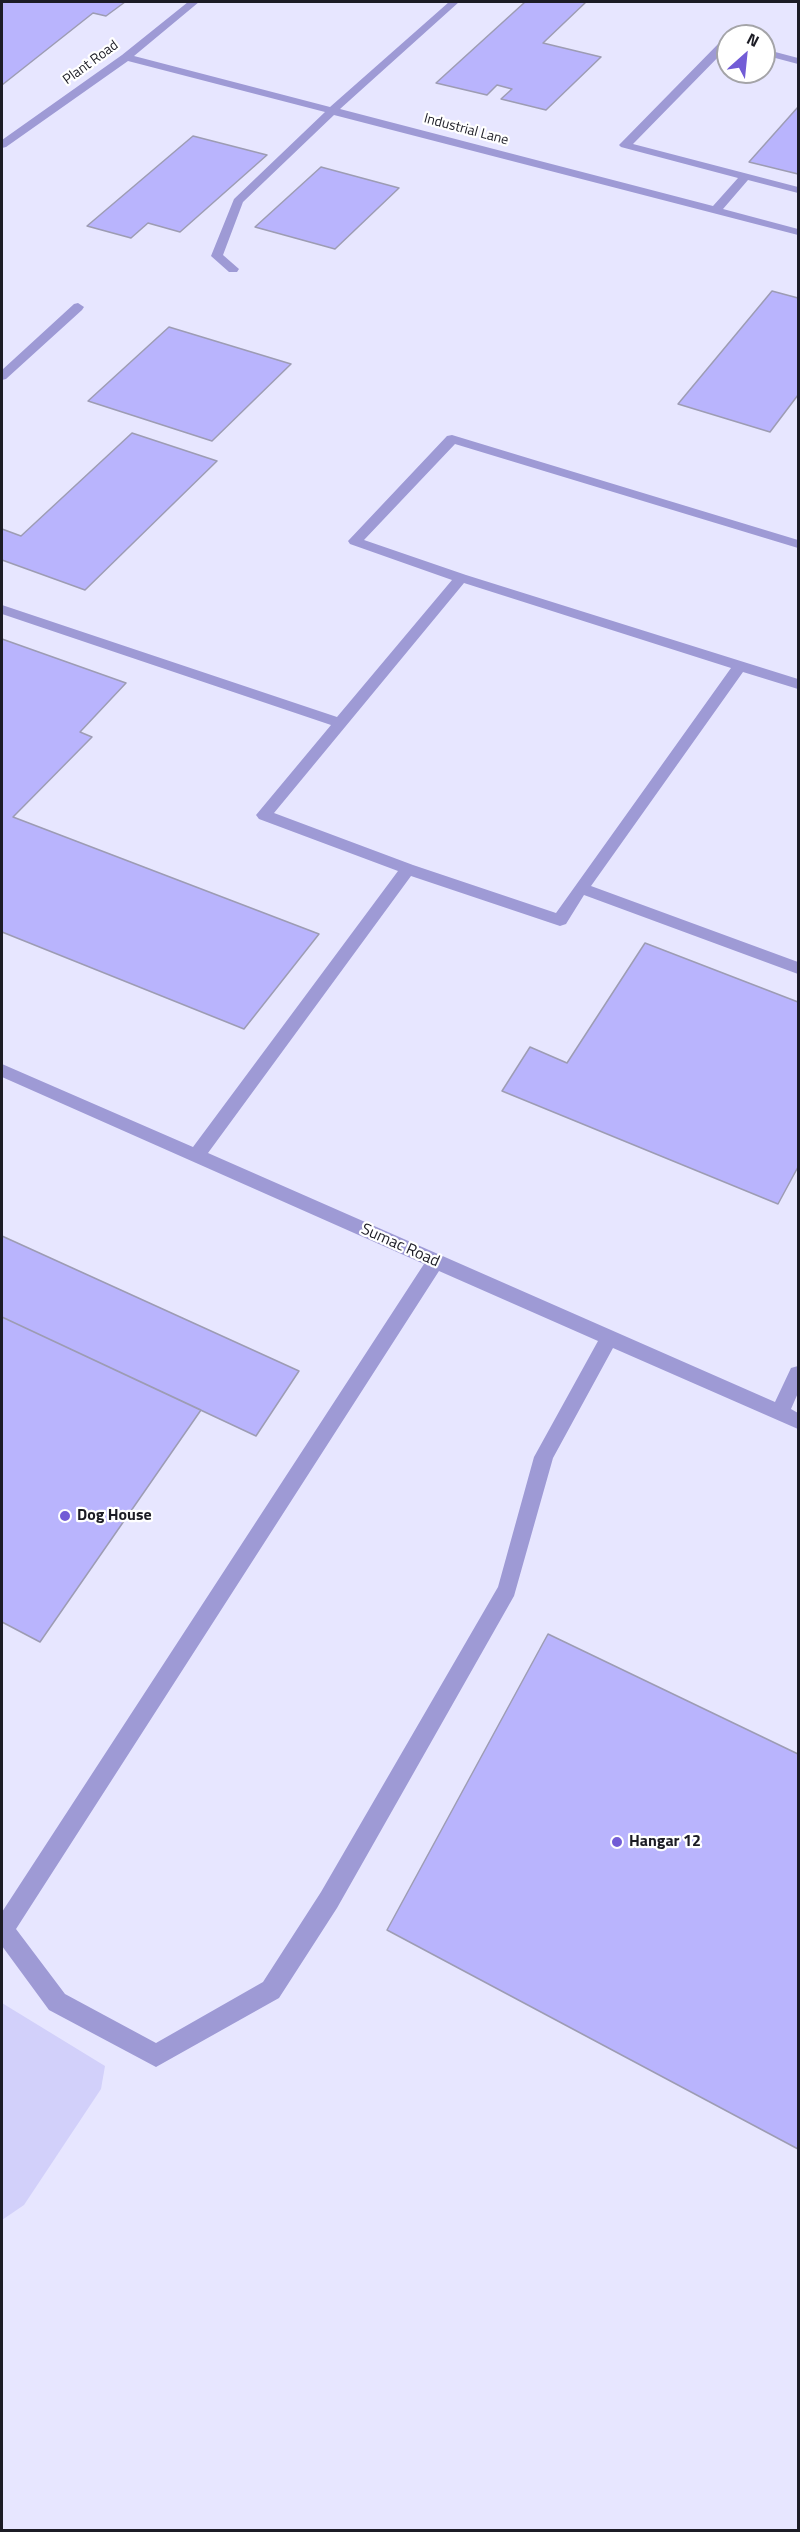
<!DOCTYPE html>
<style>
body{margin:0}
#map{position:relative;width:800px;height:2532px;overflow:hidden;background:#e7e6ff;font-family:"Titillium Web",sans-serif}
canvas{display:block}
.frame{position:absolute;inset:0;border:3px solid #1c1c25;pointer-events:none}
.north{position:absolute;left:716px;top:24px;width:60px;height:60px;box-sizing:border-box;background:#fff;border:2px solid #a4a4a8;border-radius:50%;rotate:27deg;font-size:16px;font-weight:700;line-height:24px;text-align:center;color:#1c1c25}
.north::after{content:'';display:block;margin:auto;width:21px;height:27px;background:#725cd6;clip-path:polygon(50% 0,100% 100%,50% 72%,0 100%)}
</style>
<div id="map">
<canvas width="800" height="2532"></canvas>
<div class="frame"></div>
<div class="north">N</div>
</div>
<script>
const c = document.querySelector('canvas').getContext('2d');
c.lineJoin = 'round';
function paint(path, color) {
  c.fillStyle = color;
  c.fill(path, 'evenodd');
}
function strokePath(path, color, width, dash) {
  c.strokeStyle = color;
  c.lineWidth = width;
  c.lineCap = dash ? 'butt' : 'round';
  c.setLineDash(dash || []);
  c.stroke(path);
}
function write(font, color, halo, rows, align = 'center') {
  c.font = font + ' "Titillium Web",sans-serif';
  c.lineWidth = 4.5;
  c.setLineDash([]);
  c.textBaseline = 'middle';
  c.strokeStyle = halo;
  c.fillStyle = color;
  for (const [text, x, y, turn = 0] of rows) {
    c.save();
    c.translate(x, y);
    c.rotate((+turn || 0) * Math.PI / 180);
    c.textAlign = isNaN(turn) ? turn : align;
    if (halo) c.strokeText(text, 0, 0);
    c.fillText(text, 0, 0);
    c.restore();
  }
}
const green = new Path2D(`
 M2,2003L105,2066L101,2089L24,2205L2,2220Z`);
const building = new Path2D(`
 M2,2H125L106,16L93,13L2,85Z
 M525,2H586L543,43L601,57L546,110L501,99L512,89L497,85L487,95L436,83Z
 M798,107V174L749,162Z
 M193,136L267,155L180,232L148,223L131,238L87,226Z
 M321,167L399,188L335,249L255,227Z
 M772,291L798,298V395L770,432L678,404Z
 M169,327L291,364L212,441L88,401Z
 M132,433L217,461L85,590L2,560V529L21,536Z
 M2,639L126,683L80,732L92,737L13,817L319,934L244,1029L2,932Z
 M645,943L798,1002V1167L778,1204L502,1091L530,1047L567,1063Z
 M2,1236L299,1371L256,1436L2,1317Z
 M2,1317L201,1410L40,1642L2,1622Z
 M548,1634L798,1754V2149L387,1930Z`);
const minor = new Path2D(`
 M188,2H199L134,56L330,107L449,2H459L340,109L713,206L738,178L621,147L619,145L721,41H728V47L633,144L798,187V193L748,180L723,209L798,229V235L334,115L243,202L223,255L239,269L237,272H229L211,256L234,199L325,112L128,61L6,147L2,148V140L122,55Z
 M764,49L798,58V64L764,55Z
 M78,303L84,307L82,310L6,379L2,380V370L74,304Z
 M452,435L798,540V548L455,444L364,540L466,575L798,679V689L743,672L591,886L798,962V974L584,895L566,924L560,926L411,876L208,1153L775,1402L791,1368L798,1366V1393L791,1409L798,1413V1429L613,1348L553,1458L514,1596L337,1908L279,1998L156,2067L49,2010L2,1946V1912L424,1264L2,1077V1064L193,1147L398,871L259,819L256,815L331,725L2,614V605L337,717L452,580L350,544L348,541L447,436ZM464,583L731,668L556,913L413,865L274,813ZM439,1271L598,1341L534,1457L498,1587L321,1892L263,1982L156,2043L65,1994L16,1929Z`);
const markers = [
 [65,1516,6,"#725cd6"],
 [617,1842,6,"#725cd6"]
];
const farStreetnames = [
 ["Plant Road",91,63,-36],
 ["Industrial Lane",466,130,15]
];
const streetNames = [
 ["Sumac Road",400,1246,24]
];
const poiNames = [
 ["Dog House",77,1516],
 ["Hangar 12",629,1842]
];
paint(green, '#d2d0fa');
paint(building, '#b9b4fd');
strokePath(building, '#9d9cb3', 1.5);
paint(minor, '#9e9ad5');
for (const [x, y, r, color] of markers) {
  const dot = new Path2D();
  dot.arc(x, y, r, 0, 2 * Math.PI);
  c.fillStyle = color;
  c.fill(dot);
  strokePath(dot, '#fff', 2);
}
write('14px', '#1c1c25', '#fff', farStreetnames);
write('16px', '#1c1c25', '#fff', streetNames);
write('bold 16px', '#1c1c25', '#fff', poiNames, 'left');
</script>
